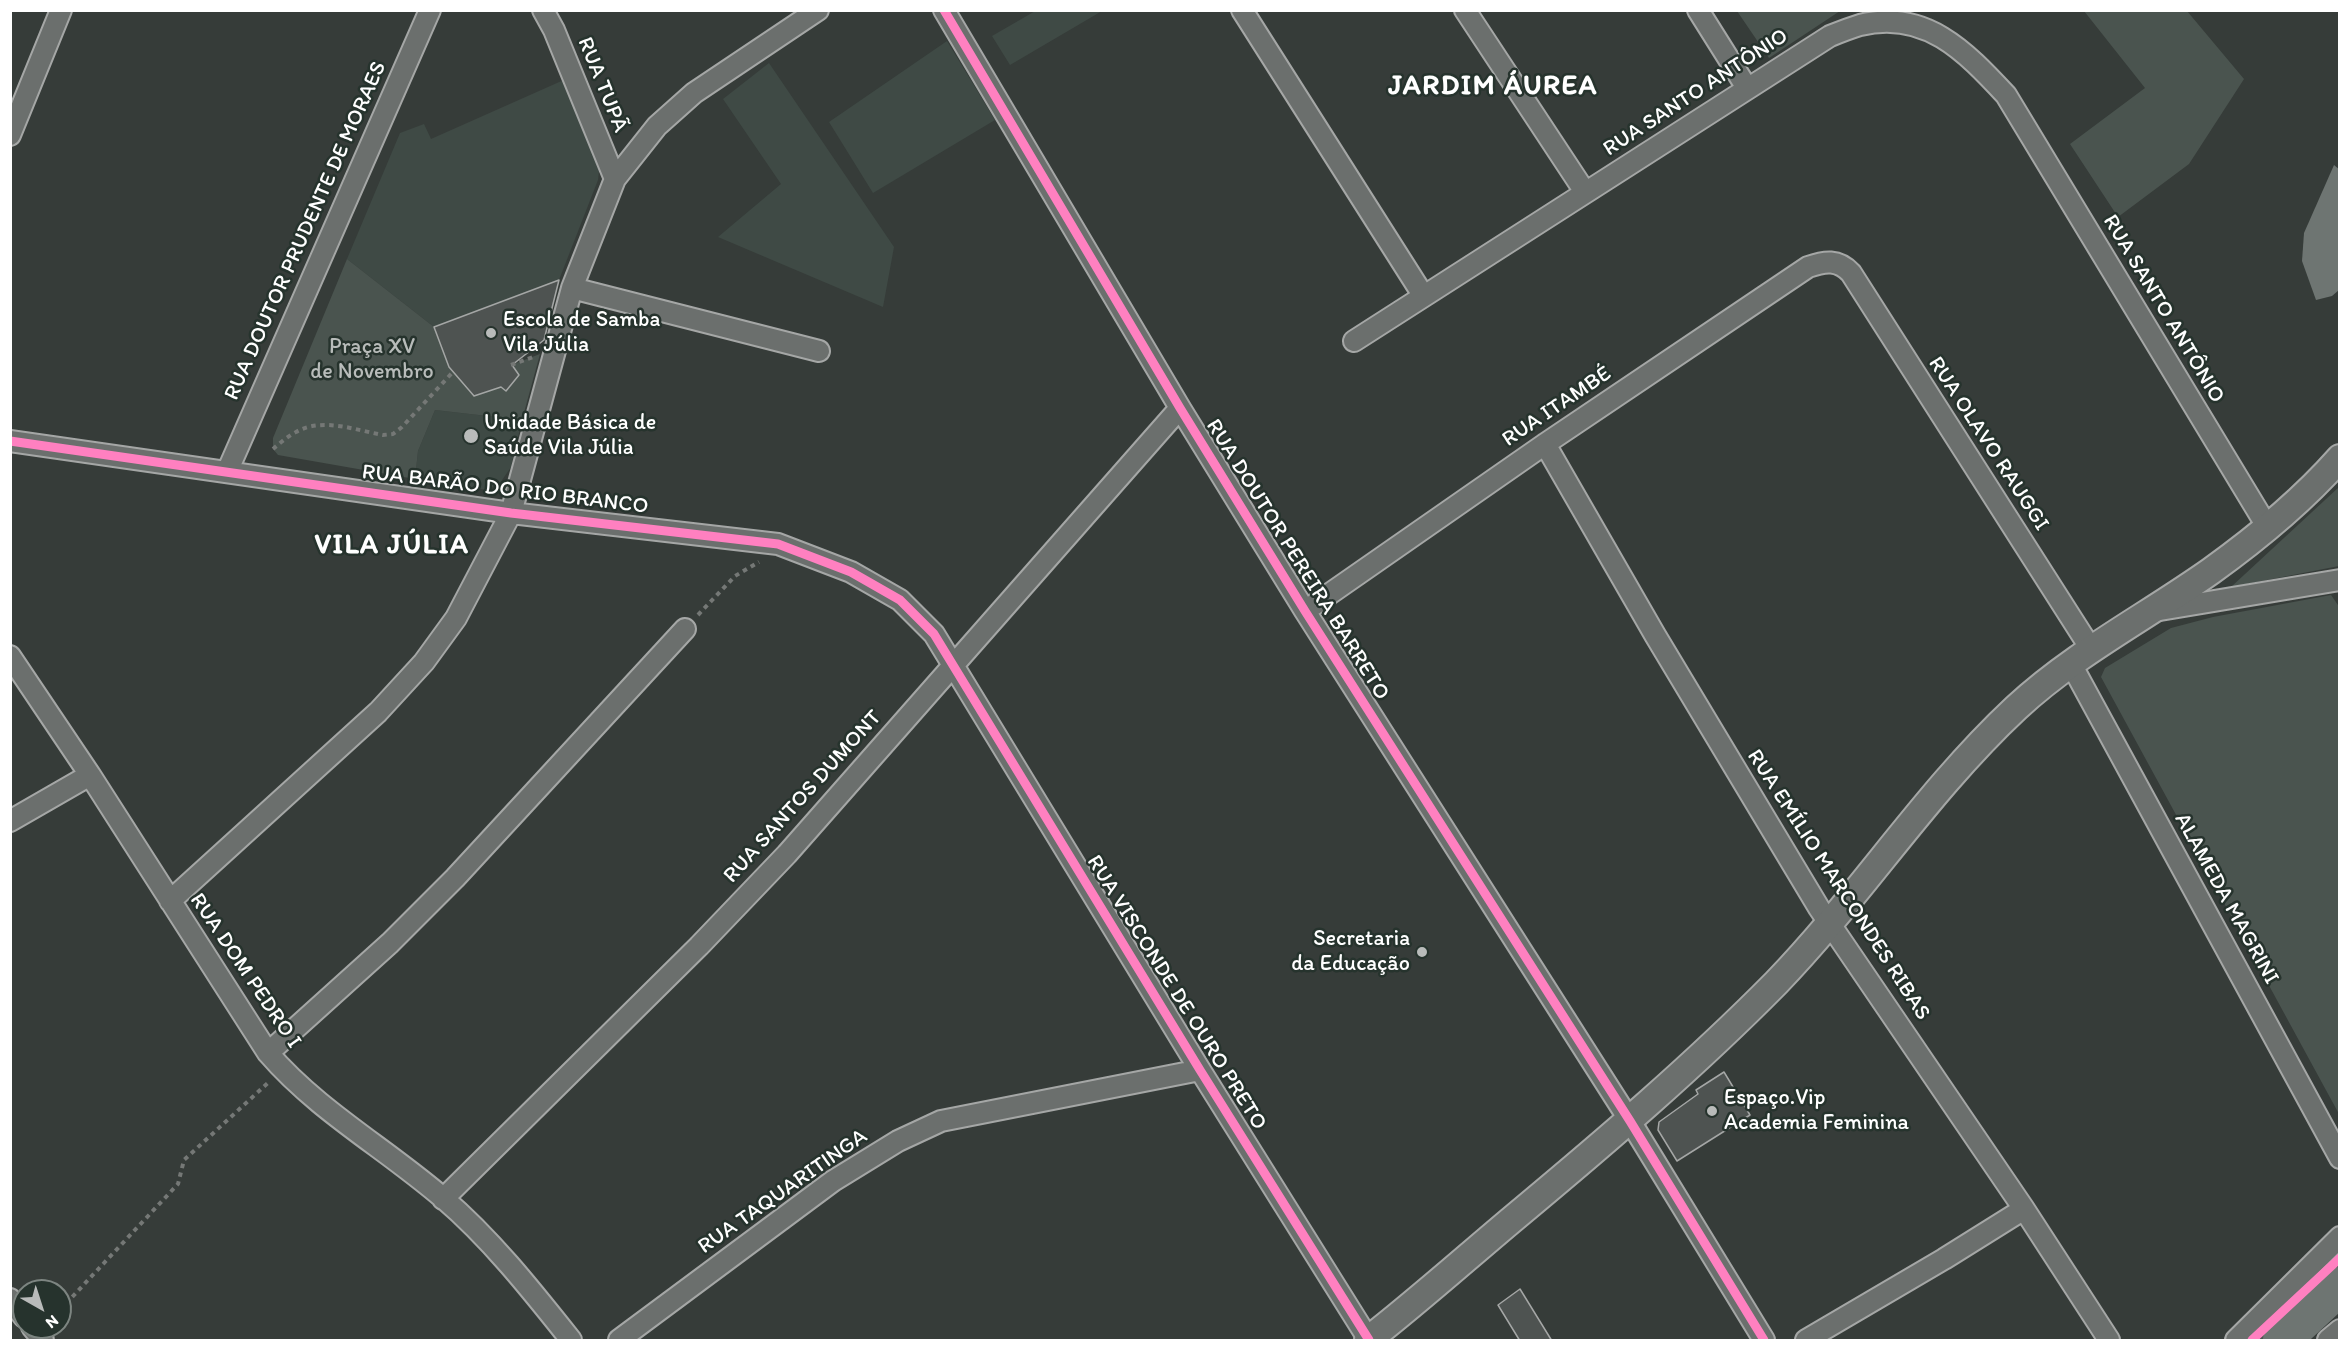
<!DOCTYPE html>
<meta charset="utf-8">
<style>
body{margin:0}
#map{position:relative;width:2350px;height:1351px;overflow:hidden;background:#363c39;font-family:Itim,sans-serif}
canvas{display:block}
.frame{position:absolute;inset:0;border:12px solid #fff;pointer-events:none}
.north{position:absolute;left:12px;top:1279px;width:60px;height:60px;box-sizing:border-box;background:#26332d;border:2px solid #7d8581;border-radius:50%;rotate:141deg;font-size:16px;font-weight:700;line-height:24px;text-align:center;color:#fff}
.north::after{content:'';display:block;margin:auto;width:21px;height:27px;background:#b9bbba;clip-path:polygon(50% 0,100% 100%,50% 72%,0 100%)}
</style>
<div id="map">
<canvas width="2350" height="1351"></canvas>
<div class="frame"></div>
<div class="north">N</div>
</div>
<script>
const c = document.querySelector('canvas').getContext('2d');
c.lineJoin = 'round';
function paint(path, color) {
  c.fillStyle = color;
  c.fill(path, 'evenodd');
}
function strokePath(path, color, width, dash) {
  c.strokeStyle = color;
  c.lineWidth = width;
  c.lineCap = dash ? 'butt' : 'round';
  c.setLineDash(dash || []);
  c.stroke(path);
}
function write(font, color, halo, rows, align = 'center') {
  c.font = font + ' Itim,sans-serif';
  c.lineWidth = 5;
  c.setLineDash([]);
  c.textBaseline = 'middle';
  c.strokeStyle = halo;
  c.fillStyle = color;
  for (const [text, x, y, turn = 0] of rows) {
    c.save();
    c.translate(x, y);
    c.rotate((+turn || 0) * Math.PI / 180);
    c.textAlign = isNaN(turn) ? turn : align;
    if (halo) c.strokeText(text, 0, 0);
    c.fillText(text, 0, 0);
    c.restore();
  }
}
const built = new Path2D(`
 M1037,10H1102V11L1010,65L992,36Z
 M947,41L995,120L873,193L829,122Z
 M769,63L894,247L883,307L718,237L781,184L723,99Z
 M566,79L599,171L598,180L559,280L434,327L347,259L400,133L424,124L431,139Z
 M435,410L522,420L511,467L500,483L487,490L415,479L418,451Z`);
const green = new Path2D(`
 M1737,11H1840L1769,58Z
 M2084,11H2187L2244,79L2189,164L2118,217L2070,144L2145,88Z
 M347,259L434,327L449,367L473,396L493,389L498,383L506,391L518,375L511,365L540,354L522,420L435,410L418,451L415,479L278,455L273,449V438Z
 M2339,487V566L2231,587Z
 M2331,595L2340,608L2339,1114L2101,677L2105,668L2171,628L2213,617Z
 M2339,1258V1311L2309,1340H2252Z`);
const water = new Path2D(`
 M2334,165L2340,170L2339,290L2332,296L2316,300L2302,261L2304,233Z`);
const river = new Path2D(`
 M2282,1340L2340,1286`);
const building = new Path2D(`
 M559,280L544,340L512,365L519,375L506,391L501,387L474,396L449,367L434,327Z
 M1724,1072L1750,1115L1677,1161L1658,1130L1659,1122L1698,1094L1696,1090Z
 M1520,1289L1552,1341H1520L1498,1305Z`);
const path = new Path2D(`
 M511,365L533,357
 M273,449C280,443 288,436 296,432C322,417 355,430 383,435L393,434L402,427L452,373
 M698,615L735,576L759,562
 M60,1310L178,1184L184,1160L270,1081`);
const minor = new Path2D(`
 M543,10L554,30L615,179
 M944,10L1180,408L1305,611L1630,1121L1764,1340
 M1242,10L1423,295
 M1465,10L1585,192
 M1698,10L1747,88
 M10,135L61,10
 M572,288L819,351
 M1354,341L1830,36C1840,32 1850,28 1860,25C1925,9 1965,51 2006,95L2268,528
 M10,441L511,513L778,544L851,572L900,600L934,634L1200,1070L1369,1340
 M1545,444L1655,635L1819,908L2024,1209L2109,1340
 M227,472L430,10
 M1305,611L1545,444L1808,267C1825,261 1838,259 1851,273L2091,649
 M2154,611L2340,580
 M10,656L90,775L268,1053C318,1111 385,1148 443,1198C491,1239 532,1291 571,1340
 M2071,664L2340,1158
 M10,821L90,775
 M170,901L378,712L424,662L456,618L511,513L572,288L615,179L657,126L694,93L818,10
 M268,1053L390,943L455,878L685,629
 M443,1199L699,946L787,854L1180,408
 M10,1299L24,1317
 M32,1327L43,1340
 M619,1340L833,1181L898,1141L941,1121L1200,1070
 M1806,1340L1944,1259L2024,1209
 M2236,1340L2340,1237
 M2328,1340L2340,1330`);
const major = new Path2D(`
 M1368,1340C1418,1301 1466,1258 1515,1217C1605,1142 1694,1066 1776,983C1861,895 1926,792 2016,708C2074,654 2146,617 2211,571C2257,538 2302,501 2340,458`);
const cycleway = new Path2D(`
 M944,10L1180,408L1305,611L1630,1121L1764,1340
 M10,441L511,513L778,544L851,572L900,600L934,634L1200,1070L1369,1340
 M2252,1340L2340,1258`);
const markers = [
 [491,333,6,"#b9bbba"],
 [471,436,8,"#b9bbba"],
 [1422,952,6,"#b9bbba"],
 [1712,1111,6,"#b9bbba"]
];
const streetNames = [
 ["RUA TUPÃ",602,85,68],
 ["RUA SANTO ANTÔNIO",1696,93,-33],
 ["RUA DOUTOR PRUDENTE DE MORAES",306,231,-66],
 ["RUA SANTO ANTÔNIO",2163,309,59],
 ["RUA ITAMBÉ",1557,407,-34],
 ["RUA OLAVO RAUGGI",1988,444,57],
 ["RUA BARÃO DO RIO BRANCO",505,490,7],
 ["RUA DOUTOR PEREIRA BARRETO",1297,560,58],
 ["RUA SANTOS DUMONT",803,797,-48],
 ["RUA EMÍLIO MARCONDES RIBAS",1838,885,57],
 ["ALAMEDA MAGRINI",2226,899,61],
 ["RUA DOM PEDRO I",245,971,56],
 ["RUA VISCONDE DE OURO PRETO",1176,993,58],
 ["RUA TAQUARITINGA",783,1192,-35]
];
const poiNames = [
 ["Escola de Samba",503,320],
 ["Vila Júlia",503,345],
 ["Unidade Básica de",484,423],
 ["Saúde Vila Júlia",484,448],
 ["Secretaria",1410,939,"right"],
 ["da Educação",1410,964,"right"],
 ["Espaço.Vip",1724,1098],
 ["Academia Feminina",1724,1123]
];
const parkNames = [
 ["Praça XV",372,347],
 ["de Novembro",372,372]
];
const districtNames = [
 ["JARDIM ÁUREA",1493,87],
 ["VILA JÚLIA",392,546]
];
paint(built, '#3f4a45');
paint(green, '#4a544f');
paint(water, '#6e7572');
strokePath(river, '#6e7572', 38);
paint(building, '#4e5351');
strokePath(building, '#a5a7a6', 1.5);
strokePath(minor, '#a5a7a6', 24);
strokePath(major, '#a5a7a6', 30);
strokePath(path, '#757876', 4, [4.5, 4.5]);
strokePath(minor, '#6b6f6d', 20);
strokePath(major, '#6b6f6d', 26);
strokePath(cycleway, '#ff80c0', 9);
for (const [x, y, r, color] of markers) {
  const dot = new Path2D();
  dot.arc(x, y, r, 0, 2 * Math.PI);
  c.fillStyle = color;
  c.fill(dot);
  strokePath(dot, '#26332d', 2);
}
write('22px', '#fff', '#26332d', streetNames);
write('22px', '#fff', '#26332d', poiNames, 'left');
write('22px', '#b8bcba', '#26332d', parkNames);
c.letterSpacing = '1.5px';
write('bold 28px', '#fff', '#26332d', districtNames);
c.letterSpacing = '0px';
</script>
